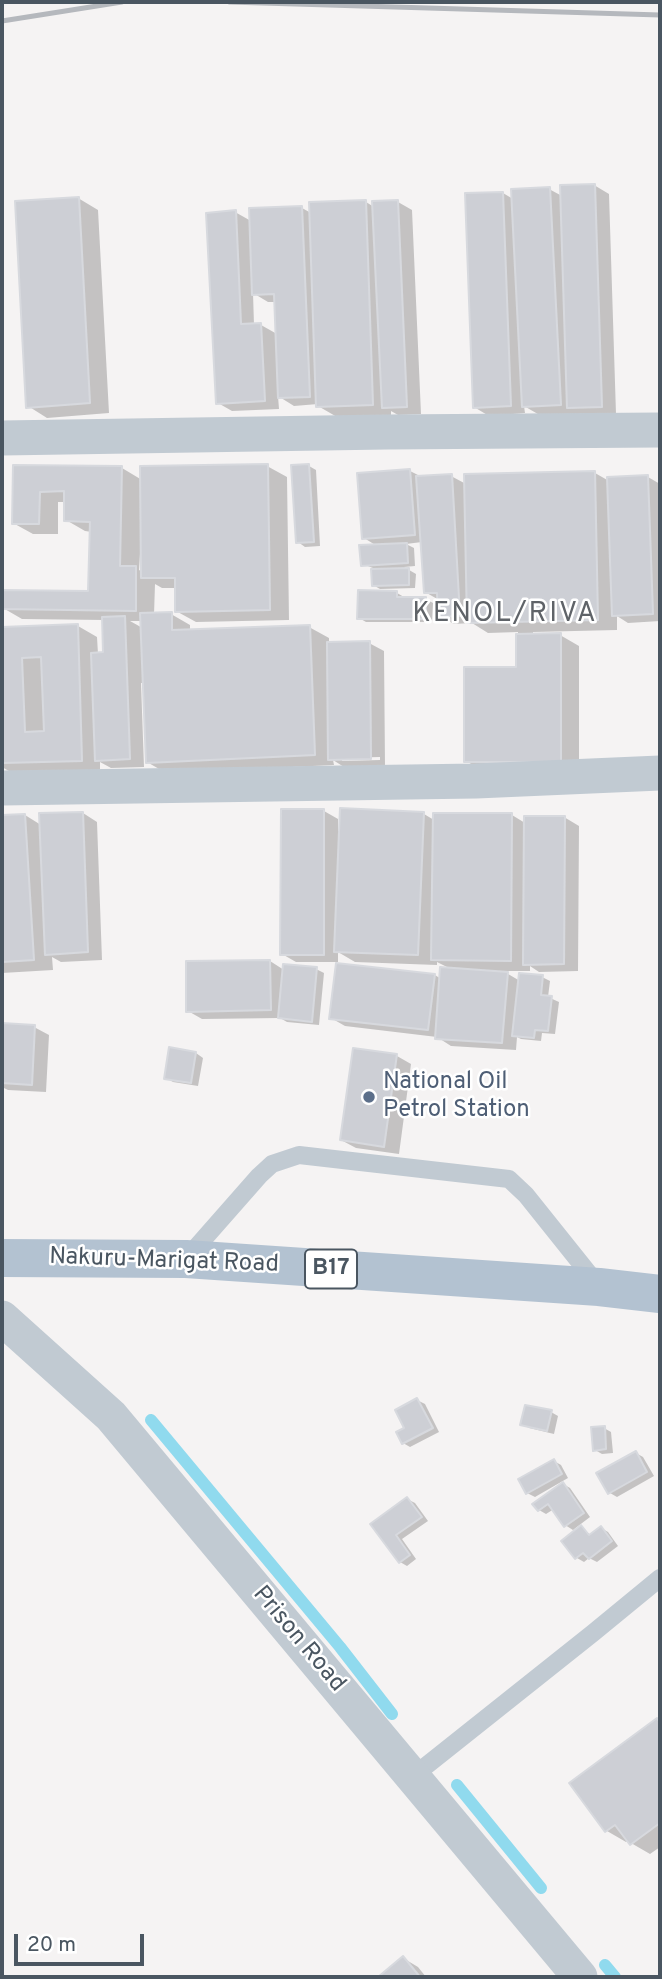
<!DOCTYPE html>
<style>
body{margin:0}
#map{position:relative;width:662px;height:1979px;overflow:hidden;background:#f5f3f3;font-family:Overpass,sans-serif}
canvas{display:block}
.frame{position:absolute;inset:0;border:4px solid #4a5661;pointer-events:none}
.scale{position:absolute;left:14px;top:1934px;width:130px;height:32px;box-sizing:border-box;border:4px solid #4a5661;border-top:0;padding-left:9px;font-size:21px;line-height:24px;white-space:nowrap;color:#4a5661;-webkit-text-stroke:5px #fff;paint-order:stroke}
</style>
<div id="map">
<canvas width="662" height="1979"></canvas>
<div class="frame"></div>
<div class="scale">20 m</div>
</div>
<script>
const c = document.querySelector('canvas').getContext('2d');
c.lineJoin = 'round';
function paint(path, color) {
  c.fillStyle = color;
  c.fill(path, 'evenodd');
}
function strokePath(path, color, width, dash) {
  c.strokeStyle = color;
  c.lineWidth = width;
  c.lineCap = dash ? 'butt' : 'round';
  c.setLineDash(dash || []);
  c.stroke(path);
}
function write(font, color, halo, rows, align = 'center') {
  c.font = font + ' Overpass,sans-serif';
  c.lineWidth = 5;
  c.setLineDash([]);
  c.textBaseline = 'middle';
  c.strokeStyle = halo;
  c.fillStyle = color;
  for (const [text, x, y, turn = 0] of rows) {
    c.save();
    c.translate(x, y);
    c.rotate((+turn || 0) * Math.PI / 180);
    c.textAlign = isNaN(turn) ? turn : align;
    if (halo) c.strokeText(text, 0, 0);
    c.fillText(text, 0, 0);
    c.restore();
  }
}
const shadow = new Path2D(`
 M594,185L609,194L616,414L543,417L524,406L525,413L489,416L474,407L503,193L513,199L549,189L562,196Z
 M78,198L98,210L109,413L47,418L28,406Z
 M366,202L374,207L398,202L412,210L421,414L398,415L391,411V415L337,417L318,406V404L294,406L278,396L279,409L232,411L218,403L235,212L251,221L302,208L311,213ZM253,293L268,302H276L277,334L261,325H254Z
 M267,466L287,477L289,620L196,622L176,611V588H162L155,584L154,615L171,614L190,625V631L309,627L329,638V644L369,643L384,651L385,766L344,767L333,760L334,765L166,773L147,762L144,683H141L144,767L111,768L100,762V771L14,774L2,767V628L78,626L97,637L98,654H105L104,620L22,619L3,608V619H2V563L3,592L90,593L92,532L85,531L66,520V502H58V534H33L13,523L15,467L122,468L142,480ZM140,554H143V572L139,570ZM130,621H142V628L139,626ZM380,757V760L342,761V758Z
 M309,466L316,470L320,546L305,547L298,542Z
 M410,471L422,477L451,476L466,484L595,473L609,481L648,477L660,484V621L628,623L617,616V630L533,632V635H560L579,646V772H485L466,761L518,668V632L488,633L472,623L454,624L440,616L439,600L425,592L422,542L406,544L414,548L415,566L404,567L416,574L415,588L380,589L373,585V568L362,564L377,546L364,538Z
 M397,593L404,597V599H426L433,603L432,622H366L359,618Z
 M324,811L338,819V831L424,814L434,820L512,815L525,823L564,817L579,826L578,971L539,972L530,966V971H503L520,981L542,977L550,981L548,997L559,1002L555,1034L542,1033L541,1041L521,1039L517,1037L516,1050L451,1046L437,1037L345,1026L331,1018L338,962V965L435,975L441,979L451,969L437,962V965L355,962L338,952V962H296L282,954Z
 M83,813L97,822L102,960L61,962L52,957L53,970L2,973V817L25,815L41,825Z
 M270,961L284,970L316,969L324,973L319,1025L287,1022L280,1018L202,1019L188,1011Z
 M2,1025L34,1027L49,1035L46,1092L8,1090L2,1087Z
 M354,1050L397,1056L411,1064L399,1154L356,1148L341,1140Z
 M196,1053L203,1058L198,1086L173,1082L166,1078Z
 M417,1400L425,1404L439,1432L410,1447L403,1443Z
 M551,1412L558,1416L554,1434L529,1428L522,1424Z
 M604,1428L611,1432L613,1453L602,1454L595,1450Z
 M636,1453L643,1457L654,1476L617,1497L610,1493Z
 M554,1461L561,1465L568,1478L535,1497L527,1493Z
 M563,1484L570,1488L590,1517L573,1530L565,1525L554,1509L546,1514L539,1510Z
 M407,1499L415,1503L428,1521L402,1539L416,1559L407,1566L400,1562L372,1524Z
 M581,1528L591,1535L601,1528L608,1532L618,1546L597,1562L589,1558L584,1562L577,1558Z
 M657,1720L660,1722V1847L650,1854L631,1843L629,1840L626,1842L607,1831L571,1783Z
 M403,1958L418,1967L426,1977H381Z`);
const stream = new Path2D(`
 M151,1420L340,1647L392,1714
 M457,1785L541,1888
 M605,1965L615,1977`);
const building = new Path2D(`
 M595,184L602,407L567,408L560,185Z
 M550,187L561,405L522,407L511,189Z
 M503,192L511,406L473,408L465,193Z
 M79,197L90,403L26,408L15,201Z
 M366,200L373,405L316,407L309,202Z
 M398,200L407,407L382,408L372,201Z
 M302,206L310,397L278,398L274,294L252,295L249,208Z
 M236,210L241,324L261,323L265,401L216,404L206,213Z
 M268,464L270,610L175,612V578H141L140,466Z
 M309,464L314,542L296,543L291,465Z
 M13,465L122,466L120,566H136V611L2,609V590L88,591L90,522L64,521V491L40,492L39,524H12Z
 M410,469L415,535L362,539L357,473Z
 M595,471L598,620L467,623L464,474Z
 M452,474L460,616L438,617L437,593H424L416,476Z
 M648,475L653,614L612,616L607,477Z
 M407,543L408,563L361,566L359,545Z
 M409,568V585L372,586L371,569Z
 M358,590L397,591V597H426V619H357Z
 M172,612V630L310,625L315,755L146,763L140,613Z
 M125,616L130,759L95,761L91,653L103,652L102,617Z
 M78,624L82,761L2,763V627ZM41,657L44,731L25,732L22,658Z
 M561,633V762H464V667H516V634Z
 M370,641L371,759L328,760L327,642Z
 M340,808L424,812L418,955L334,952Z
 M281,809H324V955H280Z
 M83,812L88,952L45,955L39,813Z
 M433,813H512L511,961L431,960Z
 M25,814L34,960L2,962V815Z
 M524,816H565L564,964L523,965Z
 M270,960L271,1010L186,1012V961Z
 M336,963L435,974L428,1030L329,1019Z
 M283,964L317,967L312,1022L278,1018Z
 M440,967L508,972L502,1043L435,1039Z
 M519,973L543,975L541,995L552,996L548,1031L535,1030L534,1038L512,1036Z
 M2,1023L35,1025L32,1085L2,1083Z
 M169,1047L196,1052L191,1083L164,1079Z
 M353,1048L397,1054L384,1147L340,1140Z
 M417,1398L433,1428L402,1444L396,1432L404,1428L395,1410Z
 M525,1405L552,1410L547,1431L520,1425Z
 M605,1426L606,1449L593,1451L591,1427Z
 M636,1451L647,1472L608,1494L596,1473Z
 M554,1459L562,1474L526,1494L518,1479Z
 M563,1482L584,1513L564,1527L548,1504L538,1511L532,1504Z
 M407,1497L422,1517L396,1535L410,1555L399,1563L370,1524Z
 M581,1525L589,1535L601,1526L612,1541L589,1559L583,1553L575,1559L561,1541Z
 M657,1718L660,1723V1823L630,1845L615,1825L605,1832L569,1783Z
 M403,1956L420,1977H378Z`);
const lane = new Path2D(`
 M186,1259L259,1176L272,1164L299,1155L509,1179L526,1195L598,1285
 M412,1777L593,1633L660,1578`);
const street = new Path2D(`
 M2,438L387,432L660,430
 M2,788L476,781L660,773
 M2,1318L111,1416L580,1977`);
const primary = new Path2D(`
 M2,1258L186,1259L599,1287L660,1294`);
const rail = new Path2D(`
 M229,2L660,15
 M2,21L122,2`);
const markers = [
 [369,1097,7,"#5c6f8a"]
];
const shields = [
 [331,1269,52]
];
const shieldNames = [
 ["B17",331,1269]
];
const serviceNames = [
 ["National Oil",383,1083],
 ["Petrol Station",383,1111]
];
const streetNames = [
 ["Nakuru-Marigat Road",164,1262,2],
 ["Prison Road",298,1640,50]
];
const quarterNames = [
 ["KENOL/RIVA",505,615]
];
paint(shadow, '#0003');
strokePath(stream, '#90daee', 12);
paint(building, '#cdcfd5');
strokePath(building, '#d7d9de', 2);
strokePath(lane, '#c1cad2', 18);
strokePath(street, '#c1cad2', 35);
strokePath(primary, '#b3c2d1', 38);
strokePath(rail, '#b5b8bd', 5);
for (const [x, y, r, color] of markers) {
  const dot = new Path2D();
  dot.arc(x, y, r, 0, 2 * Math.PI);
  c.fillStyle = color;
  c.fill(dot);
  strokePath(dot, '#fff', 2.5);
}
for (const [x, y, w] of shields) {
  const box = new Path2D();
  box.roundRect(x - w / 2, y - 19.5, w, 39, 5);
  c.fillStyle = '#fff';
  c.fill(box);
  strokePath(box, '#4a5661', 2);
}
write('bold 23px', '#4a5661', null, shieldNames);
write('24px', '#4e5e75', '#fff', serviceNames, 'left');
write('24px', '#4a5661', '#fff', streetNames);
c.letterSpacing = '2px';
write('28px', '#5f6368', '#fff', quarterNames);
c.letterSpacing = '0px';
</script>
